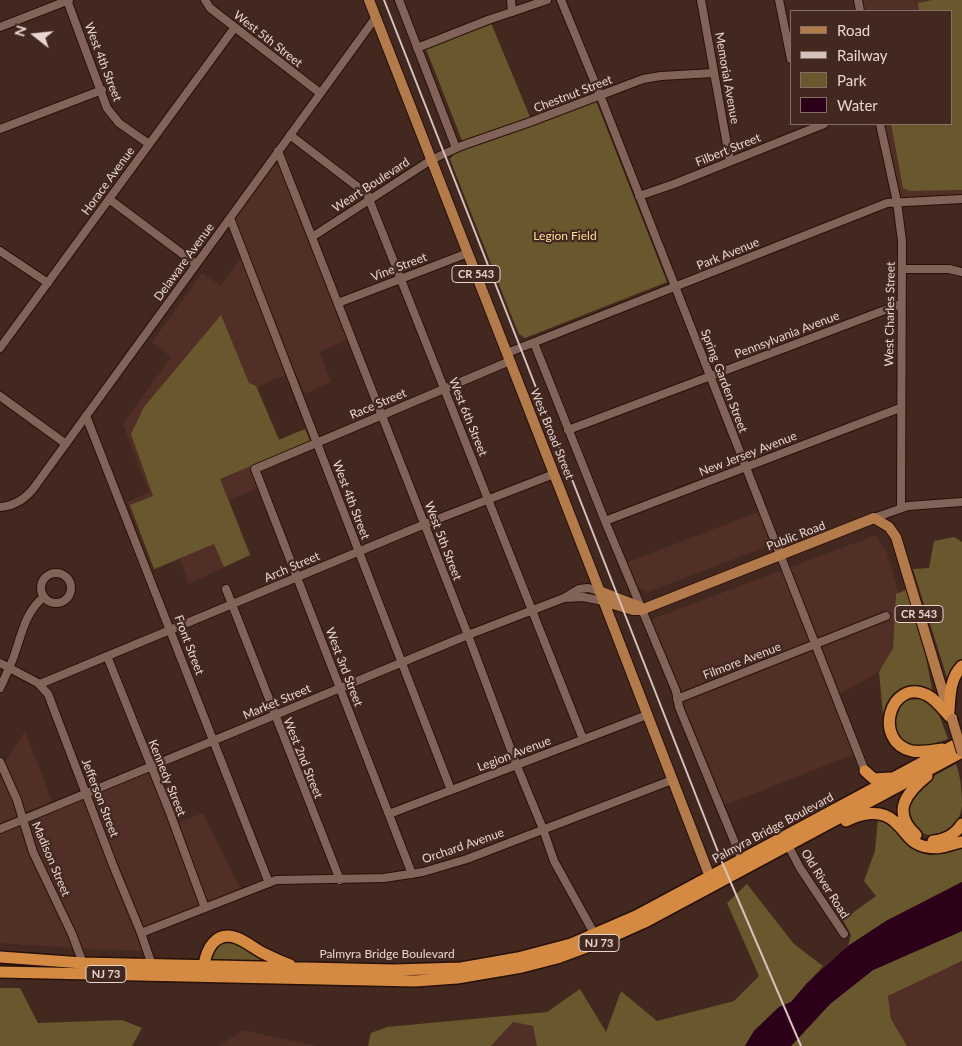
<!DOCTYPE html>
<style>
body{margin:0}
#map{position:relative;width:962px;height:1046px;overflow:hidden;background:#43281f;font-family:Lato,sans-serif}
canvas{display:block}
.legend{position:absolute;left:790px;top:10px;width:162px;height:115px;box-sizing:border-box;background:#43281f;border:1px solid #856e66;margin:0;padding:6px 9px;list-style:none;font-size:15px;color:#e8d6d1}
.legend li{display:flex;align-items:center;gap:10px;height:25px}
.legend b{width:25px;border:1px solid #856e66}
.north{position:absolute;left:10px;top:10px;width:50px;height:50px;-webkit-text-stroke:4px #43281f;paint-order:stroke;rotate:286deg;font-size:14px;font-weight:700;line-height:20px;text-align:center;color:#e8d6d1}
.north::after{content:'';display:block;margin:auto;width:18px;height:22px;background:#e8d6d1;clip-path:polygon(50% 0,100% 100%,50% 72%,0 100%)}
</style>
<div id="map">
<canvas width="962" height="1046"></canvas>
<ul class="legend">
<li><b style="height:6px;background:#b37a4c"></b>Road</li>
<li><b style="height:6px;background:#d5c2bc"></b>Railway</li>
<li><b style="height:14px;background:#69572e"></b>Park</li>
<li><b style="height:14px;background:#2d0019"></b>Water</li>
</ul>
<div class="north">N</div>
</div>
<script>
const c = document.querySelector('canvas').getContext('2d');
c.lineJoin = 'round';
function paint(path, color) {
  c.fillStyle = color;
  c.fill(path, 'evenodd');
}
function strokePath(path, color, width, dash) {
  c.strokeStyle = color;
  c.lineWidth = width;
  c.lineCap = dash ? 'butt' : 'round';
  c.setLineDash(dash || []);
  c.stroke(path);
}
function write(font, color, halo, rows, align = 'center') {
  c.font = font + ' Lato,sans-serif';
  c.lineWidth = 4.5;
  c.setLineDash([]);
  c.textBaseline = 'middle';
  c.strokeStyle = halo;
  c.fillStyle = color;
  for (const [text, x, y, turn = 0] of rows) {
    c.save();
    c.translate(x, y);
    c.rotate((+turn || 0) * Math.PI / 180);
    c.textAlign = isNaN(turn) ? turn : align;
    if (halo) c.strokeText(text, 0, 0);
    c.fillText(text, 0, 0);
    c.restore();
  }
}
const built = new Path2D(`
 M858,0H962V199L897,202L880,124H951V11H860Z
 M274,164L279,166L281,169L347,340L319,352L331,382L305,394L295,371L257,387L279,439L305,429L310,441L256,464L252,471L257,488L229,500L251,555L189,584L180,559L154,570L127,502L149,492L123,424L171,357L152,342L202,273L221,286L247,250L234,216Z
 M763,510L776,543L648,592L632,586L623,564Z
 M876,535L886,550L899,593L896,595L893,648L879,672L837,696L859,752L723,806L647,621Z
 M25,731L54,807L151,767L174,824L203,813L242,893L143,936L149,951L85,949L0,943V770Z
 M962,961V1046H907L891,1019L888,996Z
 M513,1022L534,1026L537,1046H491Z
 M243,1030L316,1046H219Z`);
const green = new Path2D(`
 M932,0H962V190L909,191L903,188L891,124H951V11H919L918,3Z
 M491,23L533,124L596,101L667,282L525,338L519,334L515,325L450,159L463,143L426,49Z
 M221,315L249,383L256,386L279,440L305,429L310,441L220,479L250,555L224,567L214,544L154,569L130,505L153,496L131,434L144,407Z
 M954,537L962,542V659L957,661L948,681L913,569L929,568L934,541Z
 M906,590L926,658L933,694L911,687L894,693L883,715L879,672L893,648L896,594Z
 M922,699L938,712L948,739C938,742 925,748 914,746C900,744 891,725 895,712C896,708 901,704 904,700Z
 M956,764C961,778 962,791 962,806C960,825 940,844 921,832C916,828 912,818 908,813C913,785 933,776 956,764Z
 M878,818C897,825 909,854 931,855C941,855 953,849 962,847V882L886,921L848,946L851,935L843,920L876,896L864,881L875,851Z
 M747,884L794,944L823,966L791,1002L779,1007L754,1031L745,1046H537L533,1026L513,1022L491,1046H368L371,1033L387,1027L547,1012L580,989L606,1032L621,991L657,1021L734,1001L759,976L727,903Z
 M962,931V961L888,996L891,1019L907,1046H791L830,1004L873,970Z
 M223,941L236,942L265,960H209L213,948Z
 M0,988H20L38,1023L122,1020L142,1028L132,1046H0Z`);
const water = new Path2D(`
 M962,882V931L873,970L830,1004L791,1046H745L754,1031L779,1007L791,1002L807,983L848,946L886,921Z`);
const minor = new Path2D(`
 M67,0L107,108L119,123L149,144
 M205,0L210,8L320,93
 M399,0L456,148
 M511,0L512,12
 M561,0L600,95L865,771
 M701,0L730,161
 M779,0L791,59
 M858,0L860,11
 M0,27L69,0
 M417,48L488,20L547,0
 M880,124L897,202L902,241L901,507
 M0,129L102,90
 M290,135L367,194L583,739
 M278,151L468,635L517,766L543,829L554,861L595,935
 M639,196L674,184L824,124
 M109,199L196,264
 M230,218L451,790
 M312,237L431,160L461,146L530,122L643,79L661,76L713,73
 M0,251L48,283
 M902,269H949L962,272
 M338,303L468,253
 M534,343L605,521L676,691L679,707L742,860
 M0,348L235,27
 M507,353L887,203L962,199
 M0,396L66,444
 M86,416L269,883
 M568,430L901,304
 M0,507C14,506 24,500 33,489L376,17
 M874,518L908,506L962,502
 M605,521L900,408
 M41 588a15 15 0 1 1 30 0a15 15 0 1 1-30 0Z
 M226,589L340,880
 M565,598L583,597L603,601
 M107,656L170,813L205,908
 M0,663L38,683L48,694L113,865L141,933L152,965
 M40,684L425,524L554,474
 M0,688C5,677 10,667 14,656C21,636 26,610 44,597
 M677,699L886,616
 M0,762L17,800L33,852L72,934L83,963
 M389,814L647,715
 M0,829L468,635L564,598L579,589L588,588L599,591
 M788,845L800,868L844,934
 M412,874L255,469L510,361
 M141,933L276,880L384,878L423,872L467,859L672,780`);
const major = new Path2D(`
 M369,0L595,579L710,877
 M599,591L640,607
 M603,601L633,610H641L874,518L889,527L896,537L948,709`);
const highway = new Path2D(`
 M949,711C950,695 950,678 962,666
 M942,749C933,750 922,753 912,751C872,742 890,677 927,695C937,700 944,711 952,719
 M865,771L874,779L890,778
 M846,821C861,813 881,809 894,821C907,832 909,844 927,847C940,850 950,844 962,842
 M916,835C891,812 906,793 927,776
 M933,841C946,840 955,835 962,824
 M0,957L83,963L394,970L461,968L518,958L571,944L636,916L962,741
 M204,966C206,949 216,930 237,938C247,942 255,949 265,954C273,958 282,962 290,965
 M0,972L415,981L457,978L522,967L557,958L600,942L647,921L962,752`);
const rail = new Path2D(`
 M384,0L722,862L801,1046`);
const majorBridge = new Path2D(`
 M952,719L962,752`);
const shields = [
 [476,274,48],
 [919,614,48],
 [599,943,40],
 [106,974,40]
];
const shieldNames = [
 ["CR 543",476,274],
 ["CR 543",919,614],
 ["NJ 73",599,943],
 ["NJ 73",106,974]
];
const streetNames = [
 ["West 5th Street",268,39,38],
 ["West 4th Street",103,62,69],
 ["Memorial Avenue",727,78,80],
 ["Chestnut Street",573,94,-21],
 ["Filbert Street",728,150,-22],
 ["Horace Avenue",108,181,-54],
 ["Weart Boulevard",371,185,-33],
 ["Park Avenue",728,254,-22],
 ["Delaware Avenue",184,262,-54],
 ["Vine Street",399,267,-21],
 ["West Charles Street",890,314,-89],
 ["Pennsylvania Avenue",787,335,-21],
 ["Spring Garden Street",724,381,69],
 ["Race Street",378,404,-23],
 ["West 6th Street",468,417,68],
 ["West Broad Street",552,434,68],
 ["New Jersey Avenue",748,454,-21],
 ["West 4th Street",351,500,69],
 ["Public Road",796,536,-21],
 ["West 5th Street",443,541,69],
 ["Arch Street",292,567,-23],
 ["Front Street",189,645,69],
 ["Filmore Avenue",742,661,-21],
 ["West 3rd Street",344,667,69],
 ["Market Street",277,702,-23],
 ["Legion Avenue",514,754,-21],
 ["West 2nd Street",303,758,68],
 ["Kennedy Street",167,778,68],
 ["Jefferson Street",100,798,69],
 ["Palmyra Bridge Boulevard",773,828,-28],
 ["Orchard Avenue",463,846,-19],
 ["Madison Street",51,859,67],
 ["Old River Road",825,884,58],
 ["Palmyra Bridge Boulevard",387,954]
];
const parkNames = [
 ["Legion Field",565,236]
];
paint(built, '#512f26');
paint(green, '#69572e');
paint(water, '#2d0019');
strokePath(minor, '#281008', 10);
strokePath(major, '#281008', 12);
strokePath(highway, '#281008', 14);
strokePath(minor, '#826359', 8);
strokePath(major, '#b37a4c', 10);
strokePath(highway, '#d48a43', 11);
strokePath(rail, '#d5c2bc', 2);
strokePath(majorBridge, '#281008', 12, []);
strokePath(majorBridge, '#b37a4c', 10);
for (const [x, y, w] of shields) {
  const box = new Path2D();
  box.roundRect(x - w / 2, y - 8.5, w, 17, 4);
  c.fillStyle = '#43281f';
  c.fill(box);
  strokePath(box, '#e8d6d1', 1);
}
write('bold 11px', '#e8d6d1', null, shieldNames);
write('12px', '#e8d6d1', '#43281f', streetNames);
write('12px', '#fedf9b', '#43281f', parkNames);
</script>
